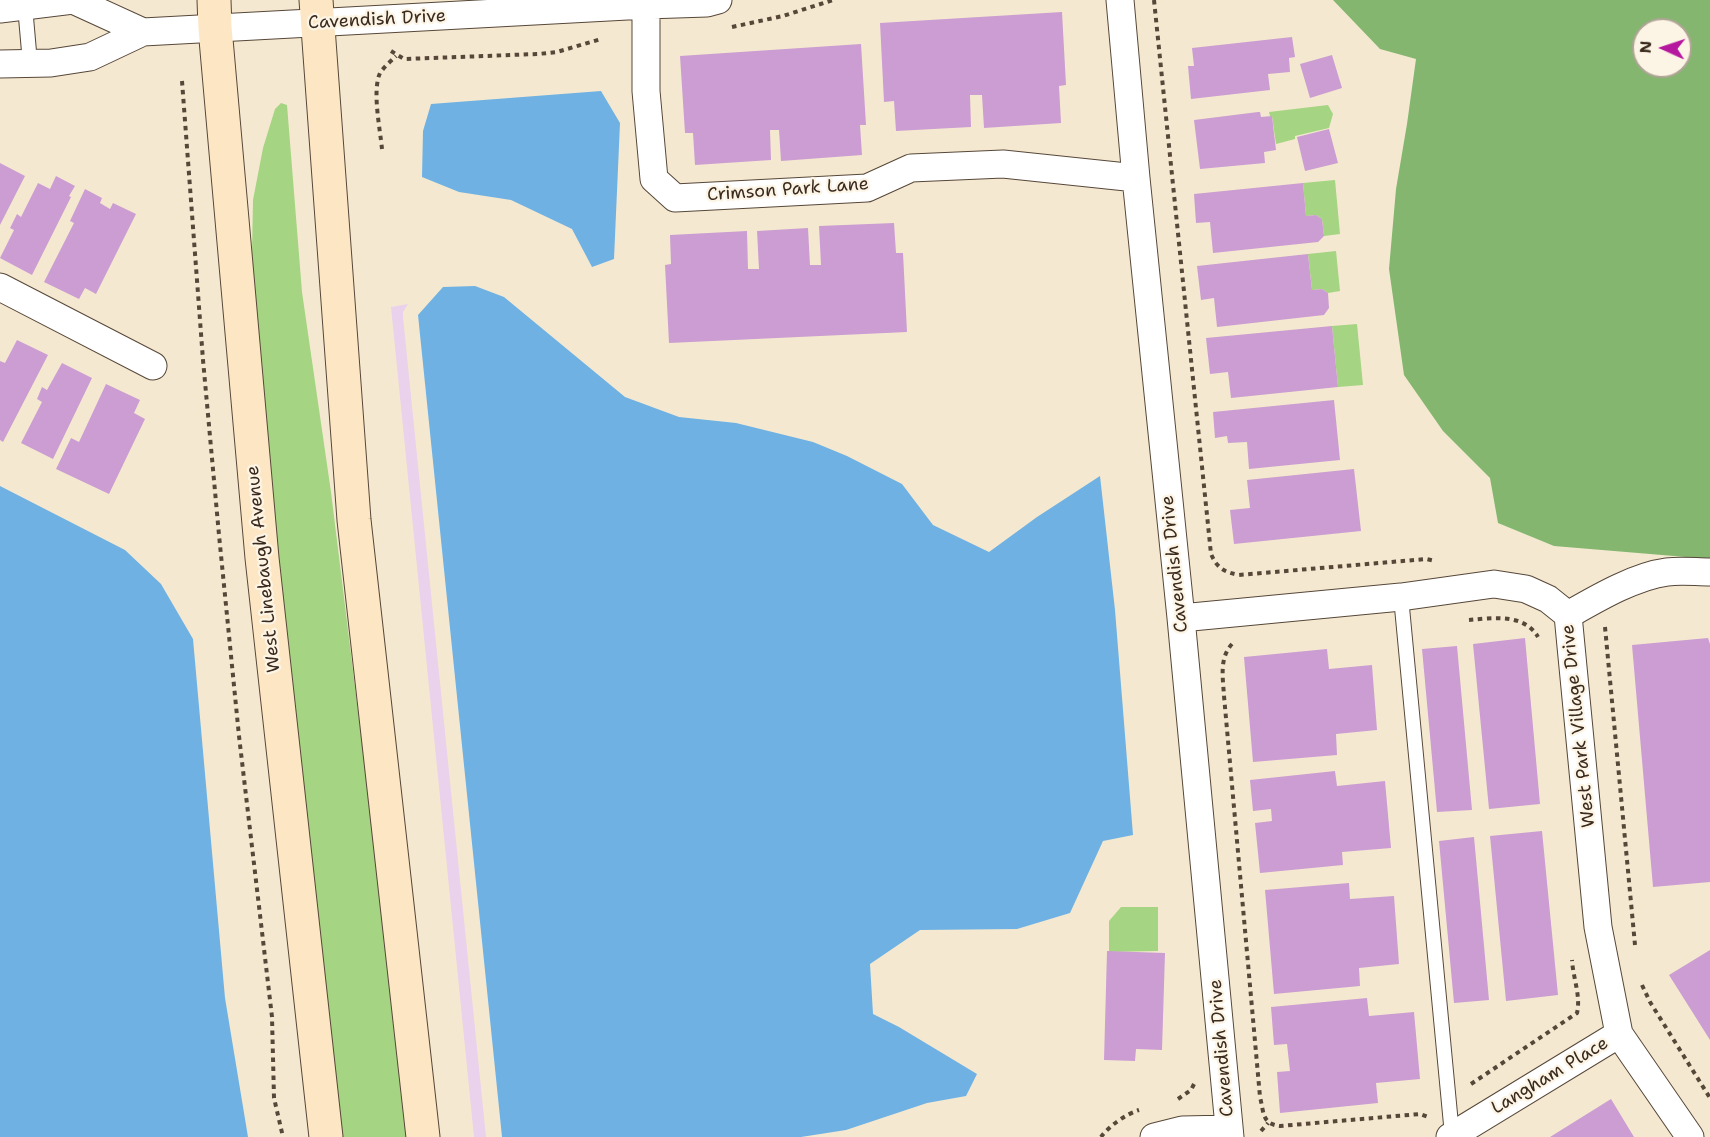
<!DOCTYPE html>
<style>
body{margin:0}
#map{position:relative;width:1710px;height:1137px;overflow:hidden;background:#f4e9d0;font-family:"Shantell Sans",sans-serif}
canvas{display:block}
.north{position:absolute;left:1632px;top:18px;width:60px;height:60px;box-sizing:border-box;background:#fcf5e5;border:2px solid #afa495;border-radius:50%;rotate:273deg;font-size:16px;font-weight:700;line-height:24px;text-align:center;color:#3b2a1e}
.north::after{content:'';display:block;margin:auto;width:21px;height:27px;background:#b5179e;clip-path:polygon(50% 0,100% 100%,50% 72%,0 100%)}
</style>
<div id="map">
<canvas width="1710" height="1137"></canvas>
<div class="north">N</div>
</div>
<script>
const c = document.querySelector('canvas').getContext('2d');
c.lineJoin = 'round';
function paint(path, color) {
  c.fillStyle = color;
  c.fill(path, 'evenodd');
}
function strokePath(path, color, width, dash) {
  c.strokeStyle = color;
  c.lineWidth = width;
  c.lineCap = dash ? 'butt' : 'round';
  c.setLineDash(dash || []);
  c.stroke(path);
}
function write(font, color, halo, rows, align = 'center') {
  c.font = font + ' "Shantell Sans",sans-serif';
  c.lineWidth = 4.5;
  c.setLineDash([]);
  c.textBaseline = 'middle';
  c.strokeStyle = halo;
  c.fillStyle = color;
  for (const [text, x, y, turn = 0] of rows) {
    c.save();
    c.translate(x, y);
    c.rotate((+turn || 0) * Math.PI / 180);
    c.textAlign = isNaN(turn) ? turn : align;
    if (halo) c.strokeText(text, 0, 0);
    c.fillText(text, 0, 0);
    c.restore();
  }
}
const built = new Path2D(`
 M408,304L403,312V317L486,1137H474L391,307Z`);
const green = new Path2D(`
 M281,103L287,105L302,292L331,492L373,833L407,1137H343L271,510L252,253L253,200L263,148L275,109Z
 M1328,105L1333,114L1329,128L1295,136V139L1276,144L1272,116H1270L1269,112Z
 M1335,180L1340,234L1324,236L1322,219L1316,215L1306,216L1303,183Z
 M1336,251L1340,291L1328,293L1322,289L1312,290L1308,254Z
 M1357,324L1363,385L1338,387L1332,326Z
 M1121,907H1158V951L1109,952V921Z`);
const forest = new Path2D(`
 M1333,0H1710V559L1554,546L1498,523L1490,478L1443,431L1404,375L1389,269L1396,189L1407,124L1416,59L1380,49ZM1644,30H1680V66H1644Z`);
const water = new Path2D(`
 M601,91L620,123L614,259L592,267L572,229L511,200L459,192L422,177L423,131L431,104Z
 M475,286L504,297L625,397L679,417L736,423L813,442L847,456L902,484L933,525L989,552L1037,517L1100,476L1115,610L1133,835L1103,841L1070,913L1017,929L920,930L870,964L873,1014L899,1027L977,1074L966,1096L927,1103L846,1130L801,1137H502L418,315L443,287Z
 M0,486L125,550L161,584L193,639L225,998L248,1137H0Z`);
const building = new Path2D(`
 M1062,12L1066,85L1059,86L1061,123L984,128L982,95H970L971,127L896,131L894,101L884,102L880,23Z
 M1292,37L1295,57L1289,58L1290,72L1268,74L1270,90L1191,99L1188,66H1194L1192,48Z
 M861,44L866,125H860L862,155L781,161L779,130H770L771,160L695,165L693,133H685L680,56Z
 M1332,55L1342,88L1310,98L1300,64Z
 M1258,112H1260L1261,117L1272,116L1276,150L1264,152L1265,163L1200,169L1194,120Z
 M1329,129L1338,163L1305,171L1297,137Z
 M0,163L25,176L0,225Z
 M56,176L75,186L69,196L71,197L32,275L0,258L14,230L10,228L17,214L21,217L38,183L50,189Z
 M1303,183L1306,216L1316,215L1322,219L1324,236L1318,242L1213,253L1210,222L1196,223L1194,194Z
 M85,189L102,198L100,203L110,209L113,203L136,214L96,294L85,288L79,299L44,282L74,223L70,221Z
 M894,223L896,253H903L907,332L669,343L665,265L671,264L670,235L747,231L748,269H759L757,231L808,228L810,265H821L819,226Z
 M1308,254L1312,290L1322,289L1328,293L1329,308L1324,315L1217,327L1214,298L1201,300L1197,266Z
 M1332,326L1338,387L1231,398L1228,372L1210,374L1206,338Z
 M17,340L48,355L3,442L0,440V361L5,363Z
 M62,363L92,378L53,459L21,443L42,402L37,399L42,387L47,390Z
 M106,384L140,400L134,413L145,419L109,494L56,469L71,438L79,442Z
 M1334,400L1340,460L1249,469L1247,442L1228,443L1227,436L1215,438L1213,412Z
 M1354,469L1361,531L1234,544L1230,510L1250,508L1247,480Z
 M1525,638L1540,804L1489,809L1473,644Z
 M1708,638L1710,644V882L1653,887L1632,645Z
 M1457,646L1472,810L1437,812L1422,649Z
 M1327,649L1329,669L1372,665L1377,730L1336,734L1337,755L1253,762L1244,657Z
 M1335,771L1337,786L1385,781L1391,848L1342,852L1343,865L1260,873L1255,823L1272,821L1271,809L1253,811L1250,780Z
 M1542,831L1558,995L1506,1001L1490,836Z
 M1474,837L1489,1000L1454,1003L1439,841Z
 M1349,883L1350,899L1394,896L1399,964L1359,968L1360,986L1274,994L1265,890Z
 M1710,950V1040L1669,975Z
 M1107,951L1165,953L1162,1050L1136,1049L1135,1061L1104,1060Z
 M1367,998L1369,1016L1414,1012L1420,1079L1376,1083L1378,1103L1280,1113L1277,1072L1290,1071L1287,1044L1274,1045L1271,1007Z
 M1611,1099L1634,1137H1550Z`);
const path = new Path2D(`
 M1154,0L1211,554C1217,568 1224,572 1239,575L1426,559L1435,561
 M732,27L783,16L833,0
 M391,51L404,59L538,54L557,52L601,39
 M182,81L203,360L219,535L239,736L272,1017L274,1098L283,1137
 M382,149C380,128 372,91 380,73C384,67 391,61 396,56
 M1469,620C1492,618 1524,613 1538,637
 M1605,627L1635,945
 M1232,644C1219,658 1223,678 1224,696L1260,1097C1264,1113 1262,1124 1280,1126L1420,1114L1428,1117
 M1642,985L1650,1002L1710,1098
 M1471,1084L1577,1013C1581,996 1573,978 1572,960
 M1178,1099L1191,1090L1194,1084
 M1261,1131L1268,1123
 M1101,1137C1109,1126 1126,1114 1139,1110`);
const lane = new Path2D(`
 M25,6L30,63
 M1401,597L1452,1135`);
const street = new Path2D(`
 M1120,0L1136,178L1181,618L1230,1137
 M646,5V91L654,179L675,198L867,188L911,168L1003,164L1136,178
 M0,9L73,0L143,32L646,5L707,3L718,0
 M0,64L51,63L90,57L143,32
 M0,287L153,366
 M1568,615C1596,599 1635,576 1667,572C1681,570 1696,572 1710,572
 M1181,618L1401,597L1494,584L1526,589L1548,599L1568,615L1598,927L1619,1034L1690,1137
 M1154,1137L1182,1130L1229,1129
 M1450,1137L1619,1034`);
const secondary = new Path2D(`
 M214,0L215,28L262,558L326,1137
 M316,0L354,520L423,1137`);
const streetNames = [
 ["Cavendish Drive",377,20,-3],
 ["Crimson Park Lane",788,190,-4],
 ["Cavendish Drive",1175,564,-96],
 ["West Linebaugh Avenue",264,569,-96],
 ["West Park Village Drive",1579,726,-96],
 ["Cavendish Drive",1222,1048,-95],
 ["Langham Place",1550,1076,-31]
];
paint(built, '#ead1ec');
paint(green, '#a5d482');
paint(forest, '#84b670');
paint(water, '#6fb1e3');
paint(building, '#cb9dd2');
strokePath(lane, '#574739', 16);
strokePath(street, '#574739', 29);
strokePath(secondary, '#574739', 35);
strokePath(path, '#574739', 4, [4.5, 4.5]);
strokePath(lane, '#fff', 14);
strokePath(street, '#fff', 27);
strokePath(secondary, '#fce6c4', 33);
write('18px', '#3b2a1e', '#fcf5e5', streetNames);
</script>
